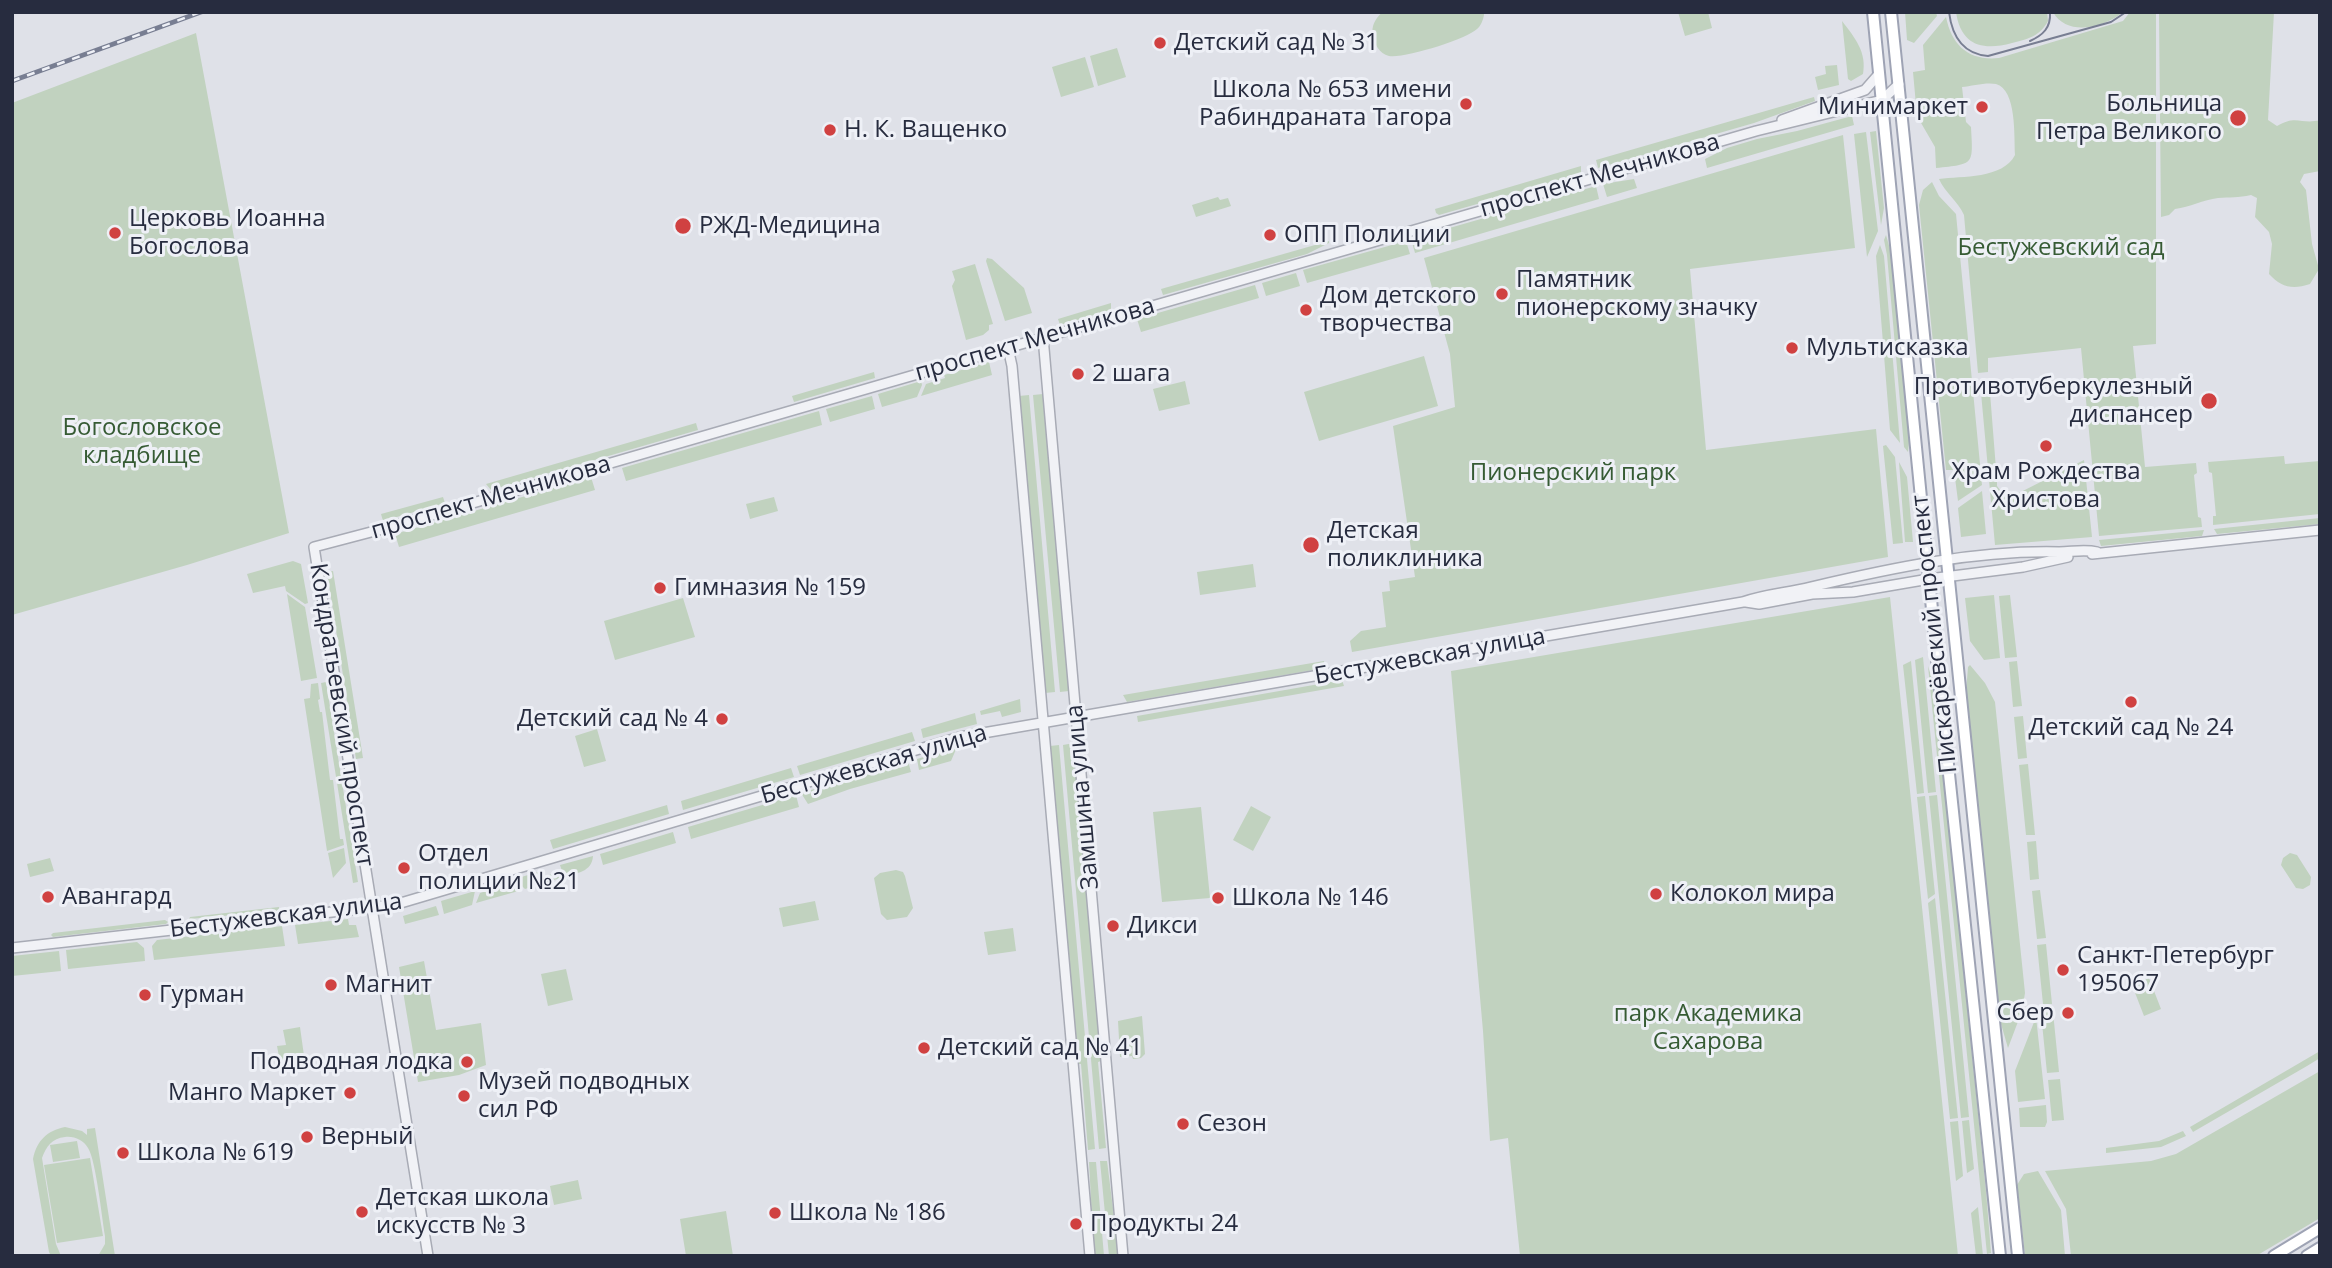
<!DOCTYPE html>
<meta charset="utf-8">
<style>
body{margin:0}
#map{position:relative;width:2332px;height:1268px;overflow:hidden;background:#dfe1e8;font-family:"Open Sans",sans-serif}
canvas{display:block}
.frame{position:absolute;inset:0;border:14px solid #272c3f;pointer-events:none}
</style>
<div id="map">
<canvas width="2332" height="1268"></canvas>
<div class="frame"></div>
</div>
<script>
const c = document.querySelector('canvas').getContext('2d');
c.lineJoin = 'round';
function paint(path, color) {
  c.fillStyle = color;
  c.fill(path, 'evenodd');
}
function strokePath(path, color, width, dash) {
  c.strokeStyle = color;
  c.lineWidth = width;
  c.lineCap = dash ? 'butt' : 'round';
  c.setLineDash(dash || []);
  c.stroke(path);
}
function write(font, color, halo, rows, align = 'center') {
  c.font = font + ' "Open Sans",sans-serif';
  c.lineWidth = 6;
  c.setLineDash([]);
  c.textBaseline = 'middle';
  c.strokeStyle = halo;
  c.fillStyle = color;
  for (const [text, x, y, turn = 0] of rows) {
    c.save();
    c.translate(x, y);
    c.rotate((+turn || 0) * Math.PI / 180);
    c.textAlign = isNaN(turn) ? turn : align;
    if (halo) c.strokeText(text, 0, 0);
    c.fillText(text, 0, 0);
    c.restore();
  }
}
const green = new Path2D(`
 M1382,12H1484V15C1483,20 1481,26 1477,29C1467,39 1403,59 1389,56C1379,53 1375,45 1373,36C1371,25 1375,20 1382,12Z
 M1678,12H1708L1712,28L1685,36Z
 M1905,12H1936L1937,16L1914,43L1907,40Z
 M1956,12H2047L2048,21C2040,36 2028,39 2012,43C1983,51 1961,46 1956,12Z
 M2053,12H2123C2104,28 2067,37 2053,12Z
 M2130,12H2156V344L2133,346L2145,467L2196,463L2197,473L2194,475L2198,517L2201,518L2202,527L2099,536L2081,348L1988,358V372L1978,373L1964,215C1958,201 1945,193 1939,179C1962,176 2003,179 2015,155C2014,137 2017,90 1996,84C1986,82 1972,86 1962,87L1966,122L1971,127C1973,165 1975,164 1936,168L1935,147L1917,116L1913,72L1925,70L1923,45L1946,17C1952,46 1969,61 1999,58L2123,21Z
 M2159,12H2274L2268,120L2277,126C2297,114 2301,125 2320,120V171L2304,174L2300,182L2306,190L2312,244L2319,269L2310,284C2292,290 2281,287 2269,274L2272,244L2269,232L2255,217L2257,198L2251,195C2238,198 2230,197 2218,198C2203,200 2190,207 2175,209L2169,215L2161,217Z
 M1842,21C1855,38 1867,52 1863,74L1851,81L1848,79Z
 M196,33L289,533L187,565L12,615V103Z
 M1117,48L1126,77L1098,86L1090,56Z
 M1085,57L1094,87L1061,97L1052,67Z
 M1837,65L1839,85L1818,90L1815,77L1826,74L1825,66Z
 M1814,97L1815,101L1754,123L1598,168L1596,160Z
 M1852,116L1854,125L1707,168L1705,159L1727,148L1757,139L1797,131Z
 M1876,131L1884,208L1881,225L1870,132Z
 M1866,132L1878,231L1867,257L1854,134Z
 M1843,135L1855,248L1690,269L1706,450L1876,429L1888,557L1352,652L1350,641L1361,631L1386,627L1382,592L1390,591L1389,581L1415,577L1393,426L1455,407L1450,354L1424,258Z
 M1581,166V174L1439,215L1436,213L1435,209Z
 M1634,179L1637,188L1607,197L1603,184Z
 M1932,182L1939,196L1956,214L1982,485L1958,501L1954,470H1946L1919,205L1923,190Z
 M1596,186L1599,199L1415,253L1411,239Z
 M1218,197L1220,200L1228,198L1231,206L1196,217L1192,205Z
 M1886,235L1892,256L1910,432L1908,452L1904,447L1887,255L1884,240Z
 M1329,241V243L1307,254L1163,295L1161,289Z
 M1406,241L1410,254L1307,283L1303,270Z
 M1880,245L1884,256L1900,443L1890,430L1876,256Z
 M987,258L992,259L1024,288L1032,313L1005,321L986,261Z
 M975,264L993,324L989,325V330L983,335L966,340L952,286L955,280L952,271Z
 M1296,273L1300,286L1266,296L1262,283Z
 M1255,285L1259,298L1141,332L1137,319Z
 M1111,303V310L1060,325L1058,319Z
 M1424,356L1438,406L1319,441L1304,392Z
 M989,362L992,375L921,396L926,384L945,378L944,375Z
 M874,372L875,378L794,402L792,396Z
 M1989,380L1996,469H1988L1980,382Z
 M921,381L922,385L917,397L882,407L878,394Z
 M1185,381L1190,404L1159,411L1153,389Z
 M1043,394L1069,691L1060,692L1033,395Z
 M1029,395L1055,692L1045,693L1019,396Z
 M872,396L875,409L830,422L826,409Z
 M819,411L822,425L626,481L622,468Z
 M696,423L698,430L491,490L486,484Z
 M1886,445L1895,457L1903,543L1893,544L1883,446Z
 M2284,456L2285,464L2320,461V514L2213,525V516H2216L2212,473L2209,472L2208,462Z
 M2084,460L2092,537L1995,545L1989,480L1997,478V486L2007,499Z
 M1899,462L1907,477L1913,542H1905Z
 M591,477L595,490L399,547L395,534Z
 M1982,491L1986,534L1961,537L1958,508Z
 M443,497L445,503L383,521L381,514Z
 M774,497L778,511L750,519L746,504Z
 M2320,518V524L2217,534L2214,529Z
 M2204,530L2202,536L2101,546L2099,540Z
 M293,561L301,564L308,603L305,604L286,591L285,586L253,593L247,574Z
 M1253,564L1256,587L1200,595L1197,572Z
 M333,571L363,758L356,759L327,572Z
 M287,594L305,607L317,678L301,681Z
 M1994,595L2000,658L1984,660L1970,641L1965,598Z
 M2010,595L2017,657L2005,658L1999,596Z
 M1890,597L1958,1256H1520L1508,1138L1490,1141L1483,1031L1451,671Z
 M683,598L695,637L615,660L604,621Z
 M1923,657L1936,792L1928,793L1915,660Z
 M1324,661L1325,668L1127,702L1123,695Z
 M1911,661L1924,793L1917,794L1903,665Z
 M2017,661L2022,706L2013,707L2009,662Z
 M1970,665L1985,683L1995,702L2025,993L2022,1011L2008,1048L1999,1017L1966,692L1968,667Z
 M1928,666L1934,685L1986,1191L1991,1253L1987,1254Z
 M1342,680L1344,686L1138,722L1137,716Z
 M326,682L358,882L353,883L321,683Z
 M318,683L320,699L318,700L320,712H322L330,780H333L340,839H343L344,845L327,851L304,699L310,698L311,684Z
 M1020,699L1021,712L1002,717L1000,711L981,715L980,711Z
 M975,713L977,724L923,738L921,729Z
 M2023,716L2027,758L2018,759L2014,717Z
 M597,729L606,761L584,767L575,736Z
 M912,732L915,741L800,775L797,766Z
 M1074,743L1101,1061L1098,1062L1106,1148L1099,1149L1063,745Z
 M1059,745L1095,1149L1088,1150L1081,1064H1078L1050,746Z
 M957,747L951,761L919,770L917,759Z
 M908,761L911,772L850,789L808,804L801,793Z
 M2028,764L2035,835H2026L2019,765Z
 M791,768L794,777L683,810L681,801Z
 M796,795L799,807L691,839L688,827Z
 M1937,795L1969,1117L1961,1118L1929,796Z
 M1925,796L1935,894L1928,899L1917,797Z
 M667,805L669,814L553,849L550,840Z
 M1251,806L1271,817L1253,851L1233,840Z
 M1201,807L1210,898L1162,902L1153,812Z
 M673,832L676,843L603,865L600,854Z
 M2036,841L2039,879L2030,880L2027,842Z
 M344,848L346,863L333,878L328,853Z
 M2290,853L2297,855L2311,877L2310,885L2303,889L2296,888L2281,865L2283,858Z
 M593,856C592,872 577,873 564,877L560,865Z
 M50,858L54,871L30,877L27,864Z
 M558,870L560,878L525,889L515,879L541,871L546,877Z
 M896,870L903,872L905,876L913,908L907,917L887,920L881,914L874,878L880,873Z
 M511,883L522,890L476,903L480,893Z
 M2040,890L2046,938L2037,939L2032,891Z
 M475,891L472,905L444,914L441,901Z
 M1935,898L1958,1118L1950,1119L1928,903Z
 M815,901L819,920L783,927L779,908Z
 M436,906L439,915L405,924L403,916Z
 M279,907V911L189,919L190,917Z
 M348,919L349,925H356L359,937L298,944L295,925Z
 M165,920L168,922L166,924L53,937L51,935L53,933Z
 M282,926L285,946L154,960L152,946L157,940Z
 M1013,928L1016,951L988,955L984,932Z
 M137,942L144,948L145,961L68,969L66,950Z
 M2046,944L2052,1004H2043L2037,945Z
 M59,951L61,971L12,976V956Z
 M424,961L436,1030L481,1023L486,1065L459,1075L418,1082L399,967Z
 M566,969L573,1000L548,1006L541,974Z
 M2149,978L2161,1009L2144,1016L2132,985Z
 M2053,1012L2059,1072L2047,1073L2041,1013Z
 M1142,1016L1145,1054L1141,1058L1133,1059L1132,1056L1120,1057L1118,1021Z
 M2036,1017L2045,1099L2018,1102L2015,1071Z
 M300,1027L305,1063L281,1067L277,1046L286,1045L283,1030Z
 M2320,1051V1058L2307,1066L2193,1132L2190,1127Z
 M2320,1071V1218L2256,1256H2071L2066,1209L2045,1171L2151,1161L2176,1154Z
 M2060,1079L2064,1120L2052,1121L2048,1080Z
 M2046,1105L2047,1122L2045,1127H2020L2019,1108Z
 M1969,1120L1974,1169L1967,1173L1962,1121Z
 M1958,1121L1963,1176L1956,1181L1950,1122Z
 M65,1127L82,1131L87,1135V1129L95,1128L115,1256H98L105,1244V1236C102,1219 96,1160 88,1148C83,1140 75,1136 65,1137C52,1138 46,1147 42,1158L56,1244L61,1256H51L49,1252L33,1159C37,1140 47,1131 65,1127Z
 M2183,1131L2186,1136L2161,1147L2106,1153V1148L2159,1141Z
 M77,1141L80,1158L53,1162L50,1145Z
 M90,1158L103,1236L57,1243L44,1165Z
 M1100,1161H1107L1119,1256H1109Z
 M1089,1162H1096L1104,1256H1094Z
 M2038,1171L2061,1210L2065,1256H2025L2017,1185L2024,1174Z
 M578,1180L582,1199L554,1205L550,1186Z
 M1978,1207L1983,1256H1976L1971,1213Z
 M726,1211L733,1256H686L680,1219Z`);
const tertiary = new Path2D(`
 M1782,120L1865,90L1879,74
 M1043,337L1123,1256
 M1008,348L1012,366L1090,1256
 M2092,554L2320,530
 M1746,602L1759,604L1812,594L1853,592L1929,579L2023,567L2068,557
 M12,948L394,905L960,737L1743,602C1765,594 1788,593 1811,587C1891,568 1976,550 2059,552C2072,552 2084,549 2097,552
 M428,1256L314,547L390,527L1756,131L1882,100L1899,84`);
const primary = new Path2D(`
 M1873,12L1938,670L2000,1256
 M1891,12L2018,1256
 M2274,1256L2320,1228
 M2307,1256L2320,1248`);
const tram = new Path2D(`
 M1949,12C1952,36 1963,54 1988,56L2111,22L2126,12
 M2030,41C2043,35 2051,28 2050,12`);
const rail = new Path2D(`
 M12,81L201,12`);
const markers = [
 [1160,43,7,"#d04141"],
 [1466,104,7,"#d04141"],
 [1982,107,7,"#d04141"],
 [2238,118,9,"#d04141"],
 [830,130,7,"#d04141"],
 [683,226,9,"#d04141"],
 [115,233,7,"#d04141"],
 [1270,235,7,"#d04141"],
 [1502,294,7,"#d04141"],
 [1306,310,7,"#d04141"],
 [1792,348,7,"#d04141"],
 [1078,374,7,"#d04141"],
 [2209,401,9,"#d04141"],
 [2046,446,7,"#d04141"],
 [1311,545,9,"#d04141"],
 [660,588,7,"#d04141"],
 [2131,702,7,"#d04141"],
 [722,719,7,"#d04141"],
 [404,868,7,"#d04141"],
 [1656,894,7,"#d04141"],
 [48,897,7,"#d04141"],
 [1218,898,7,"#d04141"],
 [1113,926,7,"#d04141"],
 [2063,970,7,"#d04141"],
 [331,985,7,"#d04141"],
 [145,995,7,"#d04141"],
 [2068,1013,7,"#d04141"],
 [924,1048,7,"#d04141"],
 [467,1062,7,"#d04141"],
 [350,1093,7,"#d04141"],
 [464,1096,7,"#d04141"],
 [1183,1124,7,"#d04141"],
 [307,1137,7,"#d04141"],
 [123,1153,7,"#d04141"],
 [362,1212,7,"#d04141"],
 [775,1213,7,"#d04141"],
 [1076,1224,7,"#d04141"]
];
const poiNames = [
 ["Детский сад № 31",1174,43],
 ["Школа № 653 имени",1452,90,"right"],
 ["Рабиндраната Тагора",1452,118,"right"],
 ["Больница",2222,104,"right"],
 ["Петра Великого",2222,132,"right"],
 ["Минимаркет",1968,107,"right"],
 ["Н. К. Ващенко",844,130],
 ["Церковь Иоанна",129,219],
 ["Богослова",129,247],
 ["РЖД-Медицина",699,226],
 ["ОПП Полиции",1284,235],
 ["Памятник",1516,280],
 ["пионерскому значку",1516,308],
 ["Дом детского",1320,296],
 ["творчества",1320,324],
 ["Мультисказка",1806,348],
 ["2 шага",1092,374],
 ["Противотуберкулезный",2193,387,"right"],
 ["диспансер",2193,415,"right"],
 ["Храм Рождества",2046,472,"center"],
 ["Христова",2046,500,"center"],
 ["Детская",1327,531],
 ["поликлиника",1327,559],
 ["Гимназия № 159",674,588],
 ["Детский сад № 4",708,719,"right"],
 ["Детский сад № 24",2131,728,"center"],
 ["Отдел",418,854],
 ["полиции №21",418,882],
 ["Колокол мира",1670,894],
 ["Авангард",62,897],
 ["Школа № 146",1232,898],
 ["Дикси",1127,926],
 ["Санкт-Петербург",2077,956],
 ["195067",2077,984],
 ["Магнит",345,985],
 ["Гурман",159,995],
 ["Сбер",2054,1013,"right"],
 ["Детский сад № 41",938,1048],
 ["Подводная лодка",453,1062,"right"],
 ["Музей подводных",478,1082],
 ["сил РФ",478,1110],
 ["Манго Маркет",336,1093,"right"],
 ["Сезон",1197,1124],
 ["Верный",321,1137],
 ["Школа № 619",137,1153],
 ["Детская школа",376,1198],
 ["искусств № 3",376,1226],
 ["Школа № 186",789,1213],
 ["Продукты 24",1090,1224]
];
const streetNames = [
 ["проспект Мечникова",1600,176,-16],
 ["проспект Мечникова",1035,340,-16],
 ["проспект Мечникова",491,498,-16],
 ["Пискарёвский проспект",1935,634,-96],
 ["Бестужевская улица",1430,657,-10],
 ["Кондратьевский проспект",341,715,81],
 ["Бестужевская улица",874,765,-16],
 ["Замшина улица",1083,797,-95],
 ["Бестужевская улица",286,916,-7]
];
const parkNames = [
 ["Бестужевский сад",2061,248],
 ["Богословское",142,428],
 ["кладбище",142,456],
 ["Пионерский парк",1573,473],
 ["парк Академика",1708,1014],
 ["Сахарова",1708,1042]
];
paint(green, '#c1d2bf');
strokePath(tertiary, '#a8abb5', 12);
strokePath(primary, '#9ea3b4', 14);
strokePath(tertiary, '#f1f2f6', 9);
strokePath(primary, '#fff', 10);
strokePath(tram, '#787e92', 2);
strokePath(rail, '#787e92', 5);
strokePath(rail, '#eef0f6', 2.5, [8]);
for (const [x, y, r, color] of markers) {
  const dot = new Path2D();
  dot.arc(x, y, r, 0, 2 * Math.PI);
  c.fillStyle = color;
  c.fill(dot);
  strokePath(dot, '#eef0f6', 2.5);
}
write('24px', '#272c3f', '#eef0f6', poiNames, 'left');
write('24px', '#272c3f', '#eef0f6', streetNames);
write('24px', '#365b34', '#eef0f6', parkNames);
</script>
